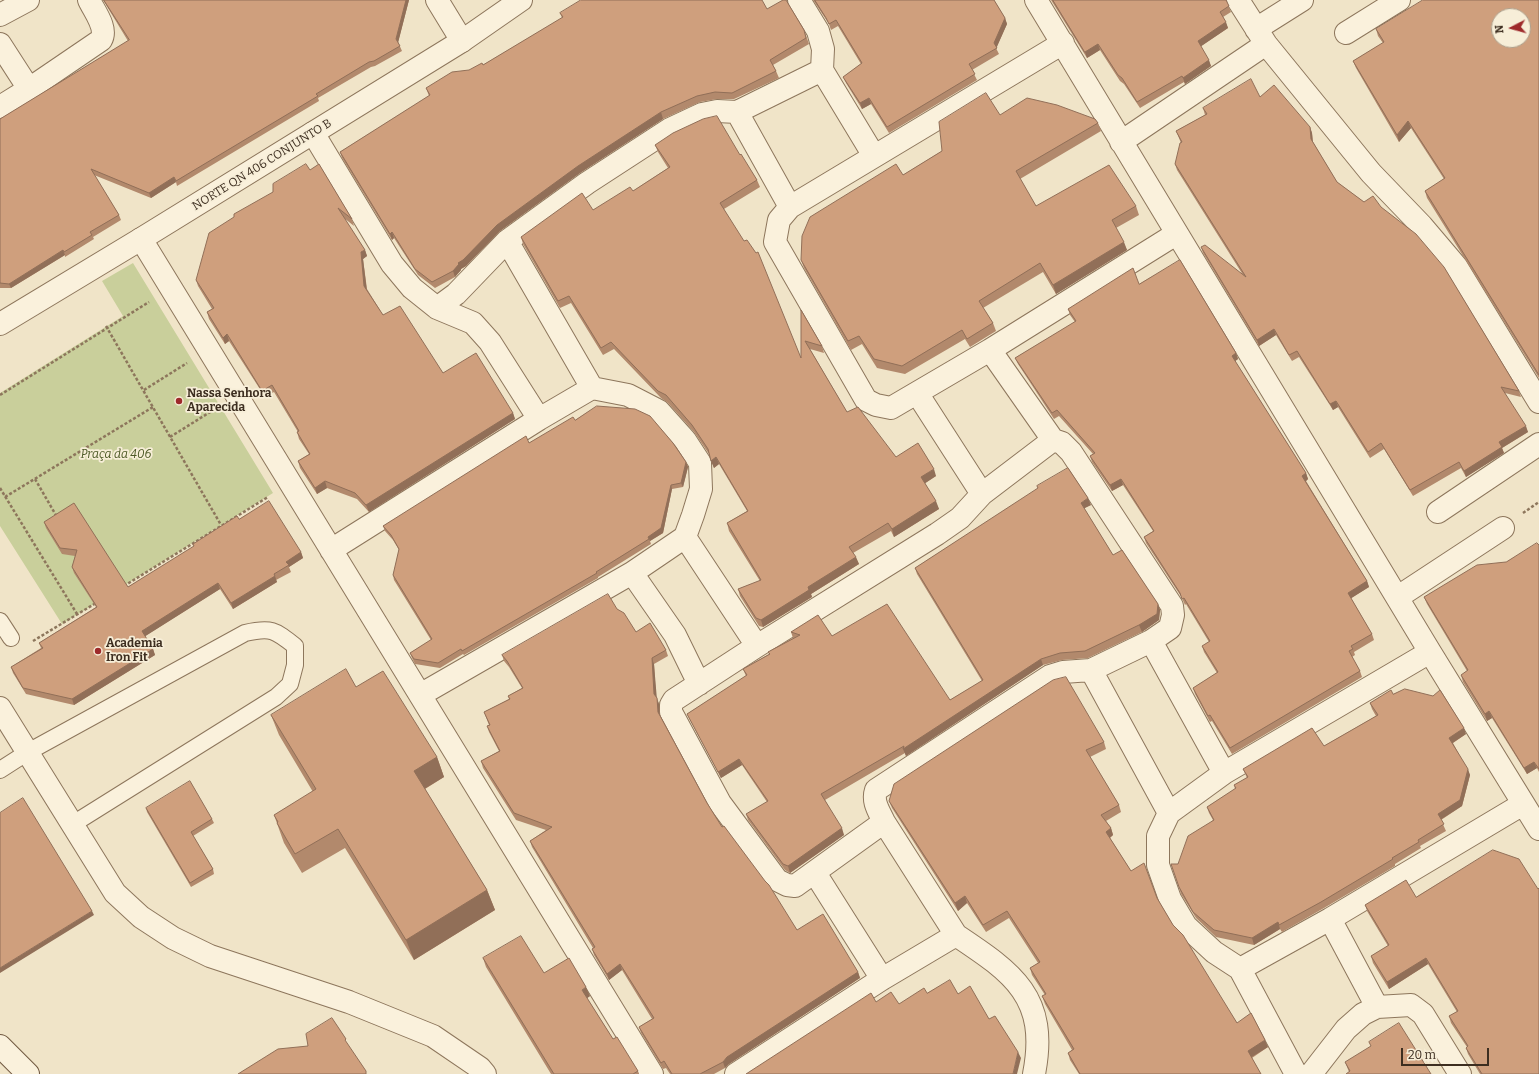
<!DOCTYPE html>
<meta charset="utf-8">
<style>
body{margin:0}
#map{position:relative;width:1539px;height:1074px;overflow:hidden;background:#f0e4c8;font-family:Bitter,serif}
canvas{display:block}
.north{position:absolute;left:1491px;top:8px;width:40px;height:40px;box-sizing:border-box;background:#f7eed8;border:1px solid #ada18e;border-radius:50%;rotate:264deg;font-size:11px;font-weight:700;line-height:16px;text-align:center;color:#3d2e20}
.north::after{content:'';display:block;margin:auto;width:14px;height:18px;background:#9e2a2b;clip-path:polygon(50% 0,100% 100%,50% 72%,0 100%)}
.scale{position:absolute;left:1401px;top:1048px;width:88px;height:18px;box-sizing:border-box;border:2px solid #3d2e20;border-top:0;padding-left:5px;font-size:12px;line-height:14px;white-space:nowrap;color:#3d2e20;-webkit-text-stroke:3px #f7eed8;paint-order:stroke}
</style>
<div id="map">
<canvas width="1539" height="1074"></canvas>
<div class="north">N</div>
<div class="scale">20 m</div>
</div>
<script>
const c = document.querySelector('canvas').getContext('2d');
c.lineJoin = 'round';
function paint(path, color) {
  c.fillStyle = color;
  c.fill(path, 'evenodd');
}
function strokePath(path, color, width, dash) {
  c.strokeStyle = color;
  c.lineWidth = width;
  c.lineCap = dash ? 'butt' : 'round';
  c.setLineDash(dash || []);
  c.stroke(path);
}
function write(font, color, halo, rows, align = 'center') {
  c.font = font + ' Bitter,serif';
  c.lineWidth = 3.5;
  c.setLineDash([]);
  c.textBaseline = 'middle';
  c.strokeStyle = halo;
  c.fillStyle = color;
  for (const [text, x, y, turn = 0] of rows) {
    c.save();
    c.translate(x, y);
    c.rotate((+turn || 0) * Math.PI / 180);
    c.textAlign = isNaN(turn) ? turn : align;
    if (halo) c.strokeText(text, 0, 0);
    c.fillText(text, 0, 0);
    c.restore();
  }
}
const green = new Path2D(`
 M133,263L273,493L62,624L0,526V393L123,316L102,281Z`);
const path = new Path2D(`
 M106,326L221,525
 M144,390L187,363
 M0,395L149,302
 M170,437L215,409
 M35,479L57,517
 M0,488L77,614
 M5,497L153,407
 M1523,513L1539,502
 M124,586L268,497
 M33,641L96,603`);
const service = new Path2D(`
 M0,621L11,638
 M0,770L28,752L245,633C271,627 275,630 295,646V665L290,684L276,697L73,824`);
const minor = new Path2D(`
 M437,0L462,41
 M1036,0L1430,652L1539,829
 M1238,0L1266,44L1371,173L1422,226L1456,266L1539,402
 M0,15L28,0
 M1256,29L1302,0
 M1346,33L1399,0
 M1063,43L790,207L779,220L775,242L866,400L876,405L891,408L990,350L1176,234
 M0,44L29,89L101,40C108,28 94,11 89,0
 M822,70L874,156
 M0,107L29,89
 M737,112L790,207
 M313,133L392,264L412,288L437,308L473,323L490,342L539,419
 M1121,142L1266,44
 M141,239L652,1074
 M507,241L592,388
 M437,308L456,294L507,241L587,183L670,129L702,114L717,111L737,112L822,70L823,49L818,31L799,0
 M990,350L1053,440L1062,443L1071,452L1172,606L1173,615L1170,628L1151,641L1091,670
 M982,494L1053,440
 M1438,512L1539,444
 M331,550L539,419L592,388L628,395L659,411L685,440L700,463L701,489L693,515L685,537
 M632,573L685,537L757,646
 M1398,597L1503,528
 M1151,641L1224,773
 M1430,652L1224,773L1169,813L1158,836V865L1170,899L1186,926L1214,952L1240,969L1330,919L1523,804
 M420,695L632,573L675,635L699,684
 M0,708L115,893L141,917L173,938L210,956L349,1002L433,1036L480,1068L485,1074
 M884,822L795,886L787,885L777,880L720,803L671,712V705L674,700L757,646L937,534L960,518L982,494L917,393
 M815,873L882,979
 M1330,919L1377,1007L1411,1005L1423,1014L1460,1074
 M956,935L884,822C879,811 872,802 876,790L1050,676L1063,672L1091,670L1169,813
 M1240,969L1296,1074
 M736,1074L882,979L956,935C1013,973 1049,997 1034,1074
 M1311,1074L1346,1029L1363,1014L1377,1007`);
const tertiary = new Path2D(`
 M0,324L141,239L462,41L521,0`);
const secondary = new Path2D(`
 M0,1046L28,1074`);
const wall = new Path2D(`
 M103,0H409L398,42L402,51L375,66L371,67L318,98L319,101L177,186L176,182L151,198L94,175L119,215L121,220L93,237L94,239L65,257V255L11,288H0V119L128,41Z
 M813,0H994L1005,18L1007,24L996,48L999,54L972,70L977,80L889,133L871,104L862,109L846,83L843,77L861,64L838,26L831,30L829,24Z
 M1051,0H1226L1231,12L1223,17L1228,28L1201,46L1211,66L1185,84L1184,82L1140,108L1124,84L1120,81L1100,50L1087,58Z
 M1539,0V378L1427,198L1425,191L1444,179L1411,128L1399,142L1356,68L1353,61L1383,43L1378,36L1376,29Z
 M767,9L804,30L809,44L773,65L776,71L779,78L734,99H717L700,102L663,119L580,173L500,231L466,266L461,269V270L455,277L435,288L418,275L394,238L392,240L342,158L340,152L429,96L426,88L483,65L562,18L560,13Z
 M1260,97L1310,127L1312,133L1313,142L1337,182L1364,202L1381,207L1519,391L1521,397L1505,393L1528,432L1502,448L1504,453L1466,477L1461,468L1413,496L1384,449L1370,458L1338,407L1333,410L1299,357L1292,361L1276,335L1259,346L1203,253L1201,247L1243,275L1177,170L1175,164L1181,143L1176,131L1205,115L1203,108Z
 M1000,115L1098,123L1101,131L1020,179L1036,206H1136L1139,215L1116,228L1127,250L1056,294L1043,272L983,308L993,323L996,331L970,347L965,339L905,374L877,368L862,344L851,350L804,268L801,260L903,175Z
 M655,145L740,155L757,180L760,187L724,209L801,358V310L822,346L824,353L810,349L847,412L896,457L936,476L925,483L939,509L894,537L891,531L853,553L859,564L811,594L812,597L763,627L759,626L740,596L738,589L760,581L729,531L727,523L747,511L719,464L714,468L709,454L694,432L668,403L661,398L614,349L603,355L571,303L560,308L523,244L521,237L593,210L633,191L668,168L658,152Z
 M310,170L352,219L354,226L344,218L365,250L367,256L363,259L367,289L383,315L443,373L513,413L515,419L369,512L357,499L327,488L317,494L300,468L298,461L309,454L299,439L297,432H298L274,392L265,397L229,341L225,344L209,319L207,312L212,309L198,286L196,280L273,192Z
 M1139,284L1236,353L1238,359L1235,361L1306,473L1308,479L1306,481L1367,581L1369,587L1351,598L1372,634L1374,640L1354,652L1355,655L1352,657L1360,671L1362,677L1232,754L1212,721L1210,722L1195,694L1193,688L1217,673L1204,652L1202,646L1209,642L1186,604L1185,605L1182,598L1146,543L1144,537L1153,531L1123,485L1112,491L1092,462L1090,456L1093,454L1059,416L1054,419L1018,364L1015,358L1075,322L1070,315L1068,309Z
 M575,420L686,462L688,467L683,487L672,489L663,533L650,541L651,544L598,577V578L464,655L463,654L440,668L415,664L412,658L410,653L431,640L394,580L393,575L399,550L393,540L385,531L383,526L529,443Z
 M1037,486L1091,505L1084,508L1113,555L1158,604L1160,610L1159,620L1142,632L1088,658L1062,660L1043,665L906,756L905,753L825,800L844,835L790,873L785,870L748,820L746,814L767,802L742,765L721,778L690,720L687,714L746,676L743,669L769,654L768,652L793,638L791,632L832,636L950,700L982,681L917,574L915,568L1038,489Z
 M239,519L301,552L303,558L289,567L291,572L276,580L277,582L233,609L220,589L145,636L153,649L155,655L74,705L26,694L13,673L11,667L41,648L39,643L96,607L74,573L72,567L75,556L62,554L46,528L44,522L128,587L194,547L193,544Z
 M1539,545V772L1537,768L1527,774L1492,718L1487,721L1463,682L1461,675L1467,671L1427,604L1424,597L1506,562Z
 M617,609L636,632L666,650L668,656L654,664L656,697L659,704L660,715L707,803L722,827L797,930L858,972L860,978L729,1064L725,1068L714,1074H670L666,1068L663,1069L641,1033L639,1027L652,1019L622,970L609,980L594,955L592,949L593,948L532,847L530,841L546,830L516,820L483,768L481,761L499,751L489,732L487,726L489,725L484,712L509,699L508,696L522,688L509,667L504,661L502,655Z
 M356,687L437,757L444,777L425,789L487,890L495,910L414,960L345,848L302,873L284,843L274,815L313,792L279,735L271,715Z
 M1393,694L1466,734L1453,743L1470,775L1462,806L1441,820L1446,831L1420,846L1421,848L1395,864V866L1324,908L1282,932L1280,929L1254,945L1216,937L1196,918L1181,894L1171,864H1178L1213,820L1209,813L1207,807L1235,789L1234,785L1247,778L1243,769L1324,746L1376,716L1372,709L1370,703Z
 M1104,742L1106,749L1090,757L1119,805L1121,812L1106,821L1111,828L1113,835L1110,838L1131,871L1157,898L1173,925L1237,1023L1268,1047L1252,1058L1261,1074H1079L1070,1060L1068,1053L1072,1050L1045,1004L1042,996L1045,995L1032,975L1030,968L1038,963L1009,918L986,932L967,903L958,911L892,808L889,801Z
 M146,808L212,819L214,823L193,836L213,869L214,874L191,887L147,812Z
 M1416,897L1539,1074H1480L1468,1054L1466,1048L1467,1047L1451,1023L1449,1016L1457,1012L1428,964L1389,989L1373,963L1371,956L1388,946L1367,911L1365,905Z
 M483,958L544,973L590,996L587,998L613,1039L638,1071L639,1074H551L486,967Z
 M1345,1062L1431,1074L1349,1072Z`);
const shadedWall = new Path2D(`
 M406,0H409L398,43L396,39Z
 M1005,18L1007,24L996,49L994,43Z
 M1226,22L1228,28L1200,47L1198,41Z
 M1098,44L1100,50L1087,58L1085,52Z
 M1209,60L1211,66L1185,84L1183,78Z
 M869,98L871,104L862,109L860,103Z
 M661,112L663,119L580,173L500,231L466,266L461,269V270L455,277L453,271L458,263L497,225L578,166Z
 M1408,121L1411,128L1399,142L1397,135Z
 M1310,127L1312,133L1313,145L1311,139Z
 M174,177L176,182L151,198L149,193Z
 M392,232L394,238L392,240L390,234Z
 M1124,242L1127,250L1056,294L1053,285Z
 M63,250L65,255L11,288L9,284Z
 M365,250L367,256L363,259L367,292L364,286L361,252Z
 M1274,329L1276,335L1259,346L1257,340Z
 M227,334L229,341L225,344L223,338Z
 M1236,353L1238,359L1234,362L1232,356Z
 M1336,401L1338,407L1333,410L1330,404Z
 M513,413L515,419L369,512L366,505Z
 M1526,426L1528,432L1502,448L1504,453L1466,477L1464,471L1499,442Z
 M716,457L719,464L714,468L711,461Z
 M686,462L688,467L683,487L681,483Z
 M934,469L936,476L924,484L921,477Z
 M1306,473L1308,479L1305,482L1302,476Z
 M1121,479L1123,485L1112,491L1110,485Z
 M325,481L327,488L317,494L315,488Z
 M671,485L672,489L663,533L650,541L648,537Z
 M1088,498L1091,505L1083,509L1081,503Z
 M936,501L939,509L894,537L892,529Z
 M301,552L303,558L289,567L286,562Z
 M856,557L859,564L811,594L812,597L763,627L761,620L808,587Z
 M275,576L277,582L233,609L231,603Z
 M1367,581L1369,587L1350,599L1348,593Z
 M218,583L220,589L144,637L142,631Z
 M1158,604L1160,610L1159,620L1142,632L1139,625Z
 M153,649L155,655L74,705L72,699Z
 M652,658L654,664L657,700L654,694Z
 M1041,659L1043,665L906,756L903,749Z
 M657,698L659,704L660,718L658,712Z
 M1489,711L1492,718L1487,721L1485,714Z
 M1464,728L1466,734L1451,744L1449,738Z
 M437,757L444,777L421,791L414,771Z
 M739,759L742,765L721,778L718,772Z
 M1534,762L1537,768L1527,774L1524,768Z
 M1468,769L1470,775L1462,806L1440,820L1438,814Z
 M842,828L844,835L790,873L788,866Z
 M1111,828L1113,835L1108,839L1106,832Z
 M487,890L495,910L414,960L406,940Z
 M965,896L967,903L958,911L955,903Z
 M92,911L94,915L0,973V968Z
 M1278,922L1280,929L1254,945L1252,938Z
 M1426,958L1428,964L1389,989L1387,982Z
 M620,964L622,970L609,980L607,974Z
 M858,972L860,978L729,1064L725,1068L723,1062L727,1057Z
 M586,987L590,996L586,999L582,990Z
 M1265,1040L1268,1047L1250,1058L1248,1051Z
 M1018,1052L1021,1058L1017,1074H1013Z`);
const building = new Path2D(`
 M104,0H406L396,39L400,46L374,61L369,62L316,94L318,96L176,181L174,177L149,193L91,169L119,215L90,232L92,235L64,252L63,250L9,284L0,283V119L129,40Z
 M581,0H762L767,9L783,0H786L804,30L806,38L770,60L776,71L732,93L715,92L697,96L661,112L578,166L497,225L463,260L458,263L459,264L453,271L432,282L415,269L392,232L390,234L340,152L430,95L426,88L452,72L469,70L482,63L483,65L563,17L560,13Z
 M815,0H994L1005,18L994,43L997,48L969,64L975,74L887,127L869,98L860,103L843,77L862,63L836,20L829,24L826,18Z
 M1053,0H1226L1229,6L1220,12L1226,22L1198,41L1209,60L1183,78L1182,76L1137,102L1122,78L1118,75L1098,44L1085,52Z
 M1423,0H1539V375L1425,191L1445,178L1408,121L1397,135L1353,61L1384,42L1376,29ZM1499,16H1523V40H1499Z
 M1251,79L1260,97L1274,85L1310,127L1311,139L1337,182L1364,202L1373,196L1381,207L1416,234L1444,267L1519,391L1501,387L1526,426L1499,442L1502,447L1464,471L1459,462L1410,490L1381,443L1368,452L1336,401L1330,404L1297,351L1289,355L1274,329L1257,340L1201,247L1205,245L1246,277L1175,164L1180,143L1182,142L1176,131L1207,114L1203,108Z
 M986,93L1000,115L1027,98L1057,105L1095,119L1098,123L1016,171L1036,206L1109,165L1136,206L1112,220L1124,242L1053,285L1040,263L979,301L993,323L967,339L962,330L902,366L874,359L859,336L848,341L801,260L802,236L810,217L896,164L903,175L942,151L939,122Z
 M717,116L740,155L741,154L757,180L720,203L744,241L747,240L756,253L758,252L801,358V310L822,346L805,341L847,412L858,407L896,457L918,443L934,469L921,477L936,501L892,529L888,523L849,547L856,557L808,587L809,590L761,620L756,618L738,589L761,580L727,523L748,511L716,457L711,461L708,449L692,425L666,395L658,391L611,342L601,348L569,296L558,301L521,237L582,193L593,210L630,187L633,191L670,167L655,145L673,133L703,119Z
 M306,164L310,170L319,164L352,219L338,208L365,250L361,252L364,286L383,315L400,306L443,373L476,353L513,413L366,505L355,493L325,481L315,488L298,461L310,454L297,432L299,431L272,385L262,391L227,334L223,338L207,312L214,308L196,280L209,233L234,217V214L273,192V184Z
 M1180,260L1236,353L1232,356L1306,473L1302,476L1367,581L1348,593L1372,634L1351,646L1353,649L1349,651L1360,671L1230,748L1210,715L1208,716L1193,688L1218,672L1202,646L1210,641L1184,598L1182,599L1180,593L1144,537L1154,531L1121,479L1110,485L1090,456L1095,453L1057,410L1052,413L1015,358L1076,321L1068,309L1133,268L1139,284Z
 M597,406L635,409L650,416L673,443L686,462L681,483L671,485L661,528L648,537L649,539L596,572L597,573L462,651L461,649L438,663L414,659L410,653L432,639L393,575L399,549L391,535L383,526L526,436L529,443L573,417L575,420Z
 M1068,468L1088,498L1081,503L1113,555L1122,550L1158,604L1157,614L1139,625L1085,651L1060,653L1041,659L903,749L904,746L821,794L842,828L788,866L783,864L746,814L768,801L739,759L718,772L687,714L747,675L743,669L770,654L768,652L800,635L791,632L818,615L832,636L887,604L950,700L983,680L915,568L1038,488L1037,486Z
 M269,501L301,552L286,562L289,565L274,574L275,576L231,603L218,583L142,631L153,649L72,699L23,688L11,667L43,648L39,643L97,607L72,567L77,550L60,548L44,522L74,503L128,587L194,546L193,544L237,516L239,519Z
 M1537,543L1539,545V769L1534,762L1524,768L1489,711L1485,714L1461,675L1468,670L1424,597L1477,565L1506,562Z
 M608,594L617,609L624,613L636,632L650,623L666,650L652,658L654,694L657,698L658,712L707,803L722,827L724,826L765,881L769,885L797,930L823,914L858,972L727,1057L723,1062L700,1074H672L664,1061L661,1063L639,1027L654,1018L620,964L607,974L592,949L595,947L530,841L552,827L514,813L481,761L500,751L487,726L490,725L484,712L510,699L508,696L523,688L507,661L502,655Z
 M346,669L356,687L383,671L437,757L414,771L487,890L406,940L338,829L295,854L277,823L278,822L274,815L316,789L271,715Z
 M1066,677L1104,742L1086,750L1119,805L1101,815L1111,828L1106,832L1131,871L1144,863L1157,898L1173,925L1183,935L1237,1023L1251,1013L1265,1040L1248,1051L1261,1074H1080L1068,1053L1074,1049L1042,996L1046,994L1030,968L1040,962L1007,911L983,925L965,896L955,903L889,801L894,784L1053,680Z
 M1405,689L1433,696L1440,690L1464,728L1449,738L1468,769L1460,800L1438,814L1444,824L1418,840L1419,842L1392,858L1393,859L1321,902L1279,925L1278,922L1252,938L1214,930L1193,912L1179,887L1171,864H1178L1188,836L1214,820L1207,807L1236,788L1234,785L1248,777L1243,769L1312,728L1324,746L1378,715L1370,703L1391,690L1393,694Z
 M190,781L212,819L191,832L213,869L190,883L146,808Z
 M23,798L92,911L0,968V813Z
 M1493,850L1519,859L1538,889L1539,888V1074H1482L1466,1048L1468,1046L1449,1016L1458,1011L1426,958L1387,982L1371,956L1389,945L1365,905L1406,880L1416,897Z
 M521,936L544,973L569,958L586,987L582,990L613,1039L617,1037L638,1071L633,1074H554L483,958Z
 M950,980L958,994L970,986L989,1019L995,1016L1018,1052L1013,1074H746L871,993L876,1002L891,992L899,1004L924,988L927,993Z
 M332,1018L346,1039L345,1040L366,1071V1074H238L278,1049L308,1046L306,1034Z
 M1399,1023L1431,1074H1346L1350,1071L1345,1062L1371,1046L1369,1042Z`);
const markers = [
 [179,401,4,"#9e2a2b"],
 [98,651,4,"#9e2a2b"]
];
const streetNames = [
 ["NORTE QN 406 CONJUNTO B",262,165,-32]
];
const poiNames = [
 ["Nassa Senhora",187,394],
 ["Aparecida",187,408],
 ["Academia",106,644],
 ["Iron Fit",106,658]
];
const parkNames = [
 ["Praça da 406",116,455]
];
paint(green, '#c9cf9b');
strokePath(service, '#8d765c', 18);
strokePath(minor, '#8d765c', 24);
strokePath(tertiary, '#8d765c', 24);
strokePath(secondary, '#6f573f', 24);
strokePath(path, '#8d765c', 2.5, [3, 2]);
strokePath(service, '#faf1dc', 16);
strokePath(minor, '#faf1dc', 22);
strokePath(tertiary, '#faf1dc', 22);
strokePath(secondary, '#faf1dc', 22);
paint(wall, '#b2896c');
paint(shadedWall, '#916f58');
paint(building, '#cf9f7d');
strokePath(building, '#916f58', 1);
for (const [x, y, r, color] of markers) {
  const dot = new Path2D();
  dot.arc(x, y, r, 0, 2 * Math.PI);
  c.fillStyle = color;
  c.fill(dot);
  strokePath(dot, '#f7eed8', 1.5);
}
write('12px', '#3d2e20', '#f7eed8', streetNames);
write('bold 12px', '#3d2e20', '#f7eed8', poiNames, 'left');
write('italic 12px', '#4d5a26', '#f7eed8', parkNames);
</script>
